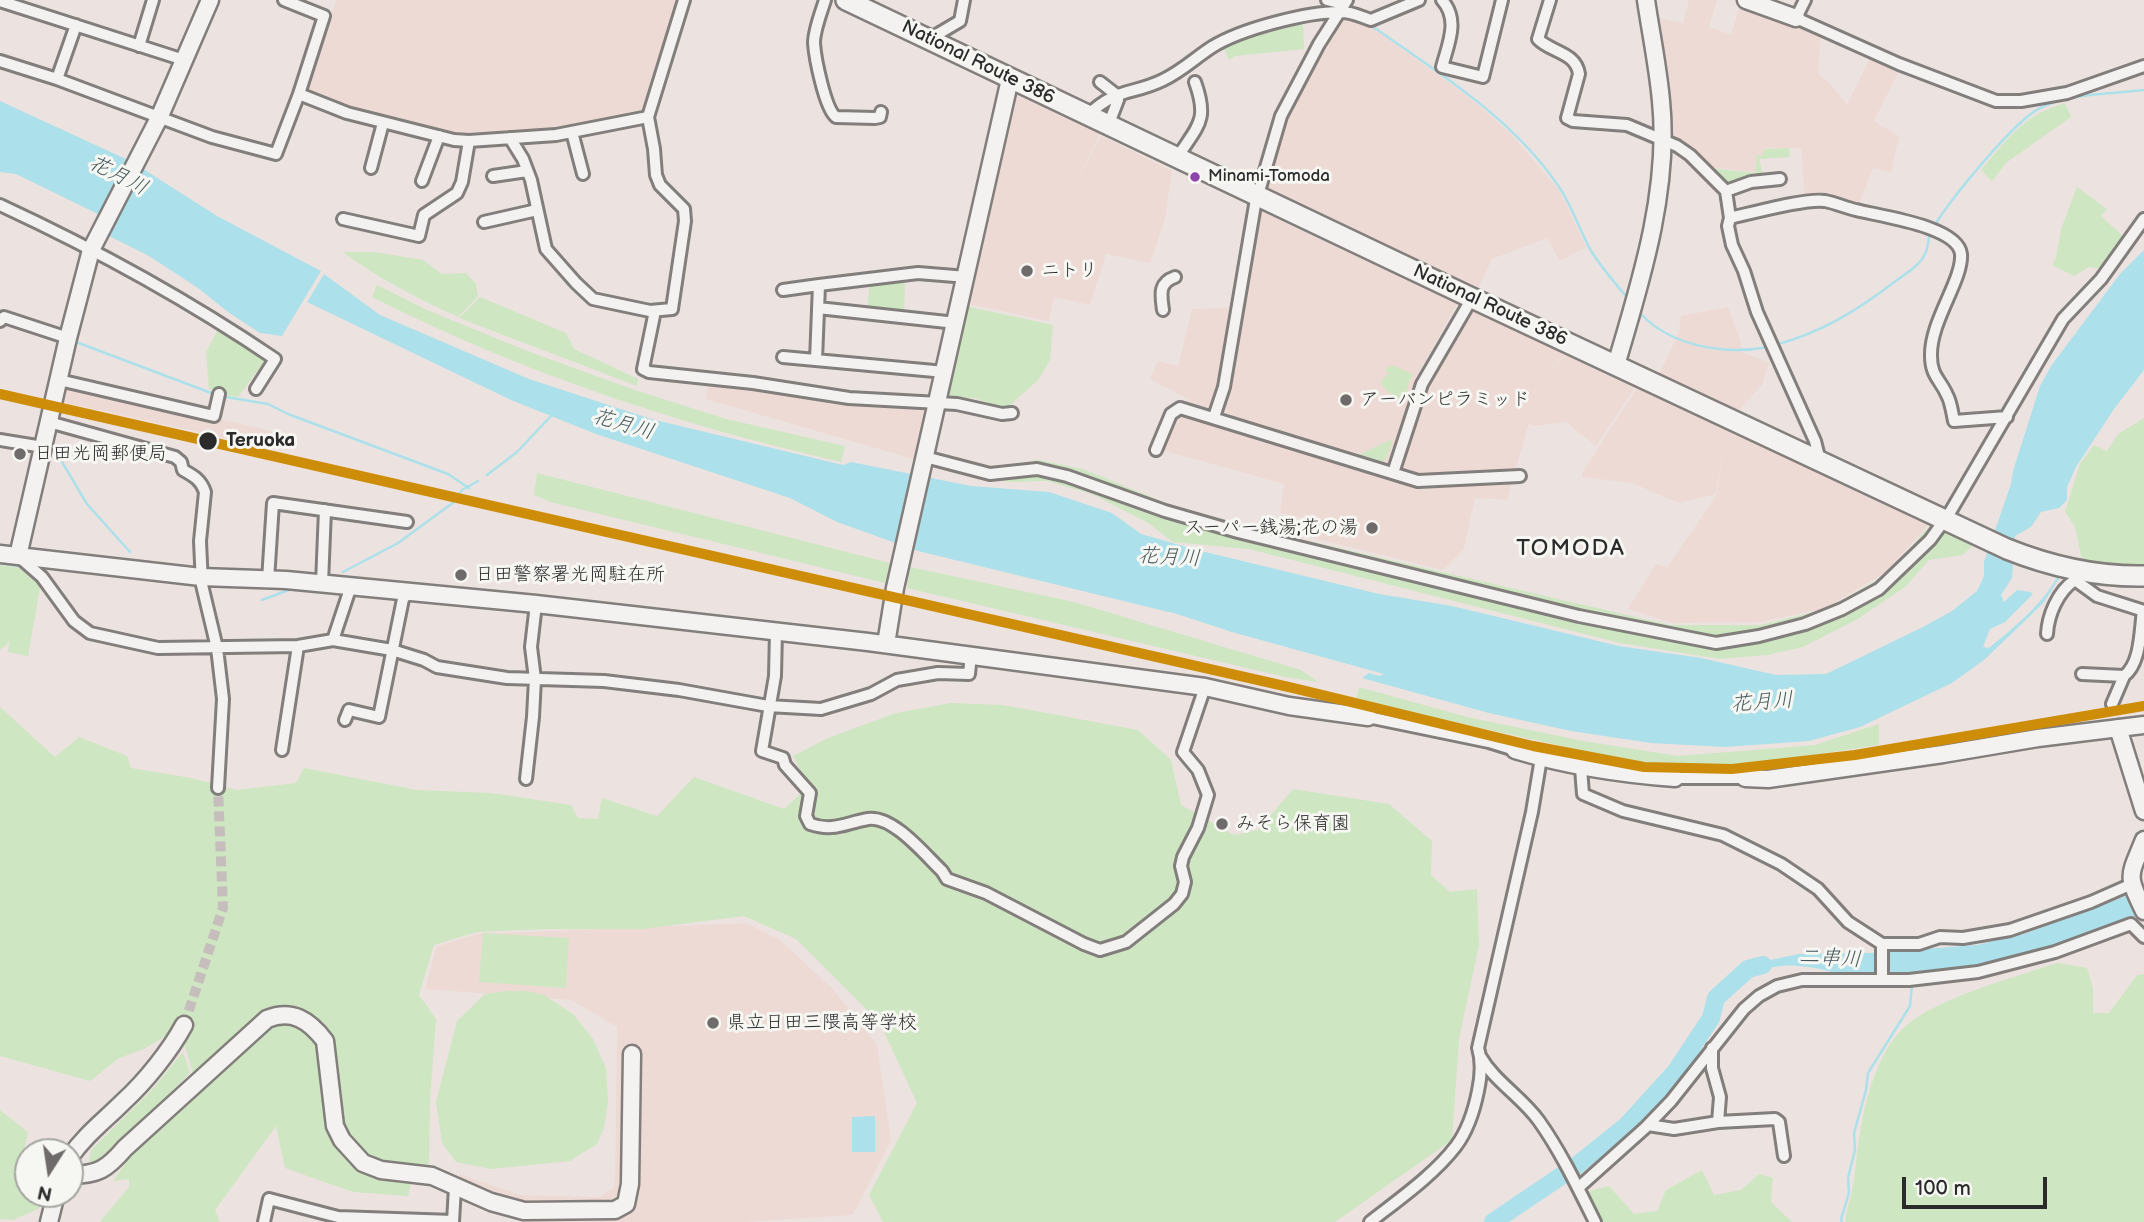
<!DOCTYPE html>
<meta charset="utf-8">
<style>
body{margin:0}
#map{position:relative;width:2144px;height:1222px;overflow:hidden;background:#ece3e0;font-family:"Balsamiq Sans",sans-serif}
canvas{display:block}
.north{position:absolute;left:14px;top:1138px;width:70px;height:70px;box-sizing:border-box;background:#f6f6f2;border:2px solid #a5a5a2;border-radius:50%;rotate:192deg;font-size:19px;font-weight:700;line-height:28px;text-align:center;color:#2b2b2b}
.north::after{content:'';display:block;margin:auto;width:24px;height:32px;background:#6f6b6a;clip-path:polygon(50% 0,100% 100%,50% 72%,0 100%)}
.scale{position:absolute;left:1902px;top:1177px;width:145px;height:32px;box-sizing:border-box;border:4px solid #2b2b2b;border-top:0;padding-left:9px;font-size:21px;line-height:24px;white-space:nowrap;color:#2b2b2b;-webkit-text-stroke:5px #f6f6f2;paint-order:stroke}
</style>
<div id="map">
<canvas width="2144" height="1222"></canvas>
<div class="north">N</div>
<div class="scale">100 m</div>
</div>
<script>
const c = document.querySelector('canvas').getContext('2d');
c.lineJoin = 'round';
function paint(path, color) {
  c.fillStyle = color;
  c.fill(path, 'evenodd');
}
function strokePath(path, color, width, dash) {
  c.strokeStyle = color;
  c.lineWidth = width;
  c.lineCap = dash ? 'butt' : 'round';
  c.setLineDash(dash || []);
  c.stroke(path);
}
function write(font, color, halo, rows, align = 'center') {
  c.font = font + ' "Balsamiq Sans","Klee One",sans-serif';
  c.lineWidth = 6;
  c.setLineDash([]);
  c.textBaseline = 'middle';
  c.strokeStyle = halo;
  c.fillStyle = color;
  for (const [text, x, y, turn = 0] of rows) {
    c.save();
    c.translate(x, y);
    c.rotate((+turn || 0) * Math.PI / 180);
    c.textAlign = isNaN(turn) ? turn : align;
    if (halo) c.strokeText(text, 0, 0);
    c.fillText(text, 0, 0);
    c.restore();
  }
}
const built = new Path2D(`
 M336,0H678L646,112L557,130L464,137L347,110L304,92L327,17L332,14Z
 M1689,0H1717L1709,27L1731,35L1741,1L1821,31L1818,74L1830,83L1847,105L1872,54L1901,67L1874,121L1899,136L1891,172L1873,168L1858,207L1805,201L1801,148H1764L1762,156L1757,155L1755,172L1707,167L1671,141L1667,79L1658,18L1683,23Z
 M1337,16L1353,18L1367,24L1465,94L1511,134L1559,190L1586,247L1560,261L1547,238L1492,259L1478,289L1261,187L1284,117Z
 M1018,96L1100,134L1076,183L1101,136L1172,171L1165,219L1150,263L1106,254L1090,305L1054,297L1049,321L969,304L1013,102Z
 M1256,209L1457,304L1414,381L1443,399L1423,385L1468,309L1566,352L1517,412L1567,352L1637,384L1596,446L1566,422L1533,426L1529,423L1507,500L1475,498L1464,549L1443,570L1313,538L1317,521L1280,513L1284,484L1162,450L1175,416L1182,412L1188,399L1150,379L1158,361L1178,366L1192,309L1241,307Z
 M1728,307L1740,340L1742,352L1769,363L1762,385L1736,413L1658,376L1678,335L1681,316Z
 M710,381L930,403L914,459L705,399Z
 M61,383L272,431L268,447L57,401Z
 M1639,385L1725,427L1929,524L1886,572L1826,608L1761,622L1673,623L1628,609L1656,564L1667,568L1717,494L1724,441L1716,494L1679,503L1632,483L1582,477L1583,471Z
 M746,923L780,940L833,989L877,1045L891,1140L853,1215L746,1222H524L459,1200V1174L521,1195L599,1197L615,1187L617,1027L571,1000L425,989L436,947L477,934Z`);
const green = new Path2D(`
 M1303,23L1304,49L1235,56L1229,60L1224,48L1235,42Z
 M2065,103L2071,117L2006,163L1992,181L1981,170C2009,137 2022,116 2065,103Z
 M1789,148L1790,157L1759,159L1763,174L1724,186L1708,168L1755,173L1757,155L1762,156L1764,149Z
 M2077,187L2107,209L2101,216L2124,237L2102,269L2089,267L2074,276L2052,265L2056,258L2061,229Z
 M343,252H374L423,260L442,274L466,273L476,284L478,296L458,317C417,298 379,279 343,252Z
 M905,276L904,315L867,312L870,281Z
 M377,285L427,310L530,352L632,389L726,419L845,446L841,462C679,425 520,372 372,297Z
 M480,297L566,333L574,349L638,379L637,386L459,318Z
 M965,306L1053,325L1050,360L1039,379L1006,409L974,398L943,397Z
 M221,324L268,357L238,397L219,394L209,389L206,352Z
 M1391,365L1413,374L1409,382L1405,401L1392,396L1380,383L1389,373L1385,370Z
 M2144,418V566L2109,567L2082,560L2075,527L2065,512L2080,464L2094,445L2107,451L2118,434Z
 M1393,439L1386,459L1382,462L1358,455Z
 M1039,460L1083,469L1171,505L1283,535L1670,625H1760L1826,609L1886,575L1931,524L1973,545L1963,555L1929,560L1905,587L1856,620L1803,647L1767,655L1720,659L1620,643L1249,549L1173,542L1148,523L1092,494L1047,481L1012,482L985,479L987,468Z
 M537,473L894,564L889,584L550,502L534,495Z
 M0,565L26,569L41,582L28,656L8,652L11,632L9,642L0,650Z
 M910,567L1074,602L1301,670L1318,682L1285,677L907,588Z
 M1359,687L1467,717L1583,741L1678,756L1815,745L1879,724V745L1739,766L1638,763L1356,700Z
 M951,703L1003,705L1138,730L1171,760L1181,805L1234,835L1258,830L1293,789L1389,804L1432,841L1431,875L1450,892L1477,889L1479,945L1459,1039L1452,1140L1335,1222H883L869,1195L917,1103L880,1023L796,939L744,916L643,929H550L477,932L434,945L419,995L436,1019L430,1099L429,1164L415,1167L408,1196L353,1192L285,1168L276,1126L215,1210L220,1222H100L129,1187V1179L113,1181L134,1150L199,1091L179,1028L144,1049L119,1058L90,1081L0,1056V707L55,757L79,737L127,756L131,768L191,778L237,790L296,783L304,768L417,790L491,793L571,805L578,818L598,819L602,798L657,816L694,777L784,809L809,786L793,756L828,738L896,713Z
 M483,933L569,938L566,988L479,982Z
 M2057,963L2087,968L2093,988V1013H2109L2137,975L2144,974V1222H1846C1845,1212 1849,1206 1851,1196C1854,1183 1855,1168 1857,1154C1862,1113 1874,1051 1909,1023C1942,997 2015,977 2057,963Z
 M506,991H526L544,995L573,1014L593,1039L606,1068L608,1101L604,1128L597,1144L570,1161L491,1169L456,1162L442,1143L436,1102L457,1021L485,994Z
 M183,1052L190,1073L104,1159L97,1165H92L89,1161L91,1150L151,1091Z
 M0,1110L28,1132L21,1164L28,1194H40V1208L13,1220L0,1219Z
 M1702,1170L1714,1195L1741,1190L1759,1174L1773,1178L1771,1202L1792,1222H1599L1586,1192L1609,1186L1634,1214L1657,1211L1666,1190Z`);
const water = new Path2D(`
 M0,101L128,160L100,215L16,174L0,172Z
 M140,167L217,216L321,271L282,336L260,333L228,312L198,288L149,256L105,234Z
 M2144,250V370L2114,409L2076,467L2067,487V500L2059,508L2041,512L2031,527L2015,536L2012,578L2001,595L2004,602L2017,590L2030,592L2033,594L2005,622L1990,629L1983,647L1989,648C2013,628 2042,605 2057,577H2060L2044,602L2030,616L1984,660L1952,683L1860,727L1809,741L1725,747L1651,743L1571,731L1489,713L1362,678L1369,673L1380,676L1384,674L1232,632L1177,614L918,551L837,522L790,498L596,434L511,400L307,302L324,274L380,315L529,379L651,419L843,465L851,462L971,486L1049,492L1112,513L1141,534L1197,550L1379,594L1452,606L1619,646L1701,658L1776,675L1826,674L1923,627L1952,611L1977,591L1984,576V562L2011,484L2013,471L2040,386L2051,366L2120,274Z
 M2144,889V913C2068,943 1993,969 1911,974C1887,975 1860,975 1836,973C1829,972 1822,969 1815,968C1786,963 1770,965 1743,978L1740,973L1756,963L1799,954L1870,953L1977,945L2024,934Z
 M875,1116V1152H852V1117Z`);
const stream = new Path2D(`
 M1369,24C1437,72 1512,117 1559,187C1572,206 1579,229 1590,249C1600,266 1613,281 1626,296
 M1205,58L1216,50
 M1933,228C1949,201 2015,119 2042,107C2073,93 2111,94 2144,90
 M1641,314C1672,347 1726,355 1768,347
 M76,342L214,394
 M1775,345C1823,332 1858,310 1897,280C1907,273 1920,265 1925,254C1928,249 1928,240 1930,233
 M220,396L268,404L288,414L448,474L469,488
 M62,462L87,504L130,552
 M487,475L517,452L551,416
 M0,563L24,567
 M343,572L398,543L454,502L462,490L478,481
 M262,600L294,588
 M1842,1222L1841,1219L1849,1193L1848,1178L1855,1150L1854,1133L1866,1090L1868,1073L1910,1006L1912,985`);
const river = new Path2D(`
 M1493,1222L1576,1166L1626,1126L1676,1071L1711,1018L1716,998L1748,969L1763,965`);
const streetTunnel = new Path2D(`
 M184,1025L223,908L218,788`);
const street = new Path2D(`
 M284,0L324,16L299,94L347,113L454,140L469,141L556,135L648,117L684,0
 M825,0C821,13 814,30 814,43C815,58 825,109 836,117L875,118L880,117L881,112
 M1327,0L1343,4
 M1442,0C1460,20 1448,44 1442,67L1483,77L1502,0
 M1550,0L1538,39C1550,52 1576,52 1579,74L1567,118L1573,121L1627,125L1677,146L1690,155L1726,191L1730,218L1728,226L1732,245L1744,271L1757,312L1815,441L1818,453L1815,460
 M1805,0L1796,18L1899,64L1996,101H2021L2067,93L2144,66
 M0,1L184,60
 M934,40L938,34L960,21L964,0
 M139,46L153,0
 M0,61L57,79L212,137L276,154L299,94
 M57,79L76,25
 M1100,82L1118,96V100L1108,126
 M1087,116C1116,87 1133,95 1163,80C1182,71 1195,58 1212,47C1241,29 1306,12 1340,12C1351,11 1361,17 1371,20L1419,0
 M572,132L583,174
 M510,138L523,159L531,180L546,249L576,283L593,299L650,311L672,309L685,221L684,209L660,185L656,175L654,149L648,117
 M1177,158C1198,125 1209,121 1195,82
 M371,168L383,123
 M493,176L527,171
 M422,181L439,136
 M1726,191L1751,182L1780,179
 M0,205C95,249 188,300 275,359L256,389
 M1730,218C1752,213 1805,198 1825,201C1836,203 1846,208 1856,210C1879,216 1958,226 1961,254C1963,280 1930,321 1931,356C1931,376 1940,379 1947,395C1951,402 1952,412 1954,421L2007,417
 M343,219L419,236L424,215L457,193L462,182L469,141
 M484,222L537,210
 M783,290L819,285
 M818,308L956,323
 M1163,310C1161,295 1158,283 1175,277
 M655,311L643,369L649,372L753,383L849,398L957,404L1002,414L1012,413
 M0,321L4,317L68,338
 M783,357L945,372
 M816,360L819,285L918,273L967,277
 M59,380L214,416L219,394
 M1214,417L1224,387L1255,205L1281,116L1319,44L1347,0
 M49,422L175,457L181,462L183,470C194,476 201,480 205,492L200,541L202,585L217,648L223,699L218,788
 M0,440L43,447
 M1156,450L1171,414L1180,408L1418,481L1520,476
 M925,457L990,474L1037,469L1067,476L1165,511L1238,532L1579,616L1716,643L1759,636L1805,624L1842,609L1879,589L1930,540L1949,514L2063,319L2101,279L2144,219
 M1393,473L1422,384L1472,298
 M18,556L42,577L74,621L90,633L158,648L298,646L333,640L351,586
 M2075,571V580L2097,596L2144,611
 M268,580L273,503L407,522
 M322,583L325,510
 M776,631L775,676L762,751L783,758L785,765L810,793L806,816L810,824C834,832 845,823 868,819C893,815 925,855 942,871L947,879L986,893L1084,944L1100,950L1126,942L1174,904L1182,894L1185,882L1181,866L1183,857L1198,828L1208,795L1198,770L1183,752L1205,687
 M2047,634C2048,615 2058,591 2075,580
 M333,640L392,650L424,660L437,667L507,678L604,681L679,690L768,706L821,709L871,694L897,680L938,673L969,674L971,655
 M2082,674L2124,676C2141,663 2140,631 2143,611
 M2112,704L2124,676
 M1368,717L1489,742L1515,750
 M345,720L349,710L379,717L403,599L409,592
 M282,750L298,646
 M1581,768L1583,794L1623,811L1723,835L1781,864L1818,889L1848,922L1882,944H1919L1940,937L1963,938L2010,930L2091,902L2132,884
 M1675,778H1745
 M526,779L533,717L535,679L531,647L536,604
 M1882,980V944
 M1712,1048V1068L1720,1097L1718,1122L1775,1119L1779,1122L1784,1156
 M1480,1056C1495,1082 1522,1097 1539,1121C1561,1152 1578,1188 1595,1222
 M1648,1125L1674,1129L1718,1122
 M1578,1188L1645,1128L1671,1101L1744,1009L1759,996L1777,986L1802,980H1909L1978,972L2055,952L2131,924L2144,937
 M264,1222L269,1199L338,1217L453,1221
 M453,1222L455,1187
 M1370,1222C1398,1200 1434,1175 1456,1146C1468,1130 1474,1111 1478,1091C1481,1077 1482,1061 1478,1048L1532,812L1541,758`);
const secondary = new Path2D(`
 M1746,0L1796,18
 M1616,365C1641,281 1670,189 1661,101C1658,67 1651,34 1646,0
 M0,554L201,577L286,580L536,604L868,642L1205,687L1289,706L1368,717
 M18,556L68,338L91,250L159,118L210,0
 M886,644L895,588L1010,79
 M2118,728L2144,811
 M1515,750C1568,766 1620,774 1675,778
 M1745,778L1768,779L1943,754L2038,738L2144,725
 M2144,840C2129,877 2126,874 2144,911
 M70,1157C85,1135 104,1121 123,1102C145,1082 170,1051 184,1025
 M70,1175C98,1175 107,1169 125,1148L267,1019C292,1009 309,1020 325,1041L335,1126L342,1140L363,1163L381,1170L432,1176L491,1202L524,1211L615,1210L626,1204L630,1184L632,1054
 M49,1222L56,1194`);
const highway = new Path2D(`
 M846,0L1472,298L2007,549C2052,567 2095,577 2144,576`);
const rail1 = new Path2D(`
 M0,394L1293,688L1533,746L1644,767L1732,769L1855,755L2144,706`);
const markers = [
 [1195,177,6,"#8e44ad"],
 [1027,271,7,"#6f6b6a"],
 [1346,400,7,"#6f6b6a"],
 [208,441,10,"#2b2b2b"],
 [20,454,7,"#6f6b6a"],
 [1372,528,7,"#6f6b6a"],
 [461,575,7,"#6f6b6a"],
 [1222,824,7,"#6f6b6a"],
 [713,1023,7,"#6f6b6a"]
];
const busNames = [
 ["Minami-Tomoda",1208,177]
];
const streetNames = [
 ["National Route 386",978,63,26],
 ["National Route 386",1490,306,25]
];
const poiNames = [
 ["ニトリ",1041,271],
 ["アーバンピラミッド",1360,400],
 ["日田光岡郵便局",34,454],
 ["スーパー銭湯;花の湯",1358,528,"right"],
 ["日田警察署光岡駐在所",475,575],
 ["みそら保育園",1236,824],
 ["県立日田三隈高等学校",727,1023]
];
const stopNames = [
 ["Teruoka",226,441]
];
const waterNames = [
 ["花月川",118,176,27],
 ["花月川",623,425,16],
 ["花月川",1169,558,3],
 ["花月川",1762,703,-4],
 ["二串川",1830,959,3]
];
const quarterNames = [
 ["TOMODA",1571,549]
];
paint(built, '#eedad4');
paint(green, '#cee6c1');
paint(water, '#ace0ea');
strokePath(stream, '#ace0ea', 2.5);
strokePath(river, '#ace0ea', 18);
strokePath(streetTunnel, '#c5bebc', 10, [10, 5]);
strokePath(street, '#827e7c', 16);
strokePath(secondary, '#827e7c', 21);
strokePath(highway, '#827e7c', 24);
strokePath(street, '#f4f2f0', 10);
strokePath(secondary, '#f4f2f0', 16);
strokePath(highway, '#f4f2f0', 19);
strokePath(rail1, '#ce8d09', 10);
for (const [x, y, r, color] of markers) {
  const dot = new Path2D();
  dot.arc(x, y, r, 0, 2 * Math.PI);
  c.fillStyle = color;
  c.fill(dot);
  strokePath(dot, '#f6f6f2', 2.5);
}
write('17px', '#2b2b2b', '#f6f6f2', busNames, 'left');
write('19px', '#2b2b2b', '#f6f6f2', streetNames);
write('19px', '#2b2b2b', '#f6f6f2', poiNames, 'left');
write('bold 19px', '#2b2b2b', '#f6f6f2', stopNames, 'left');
write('italic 21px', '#44585c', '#f6f6f2', waterNames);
c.letterSpacing = '2px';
write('23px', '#2b2b2b', '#f6f6f2', quarterNames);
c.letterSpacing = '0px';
</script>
